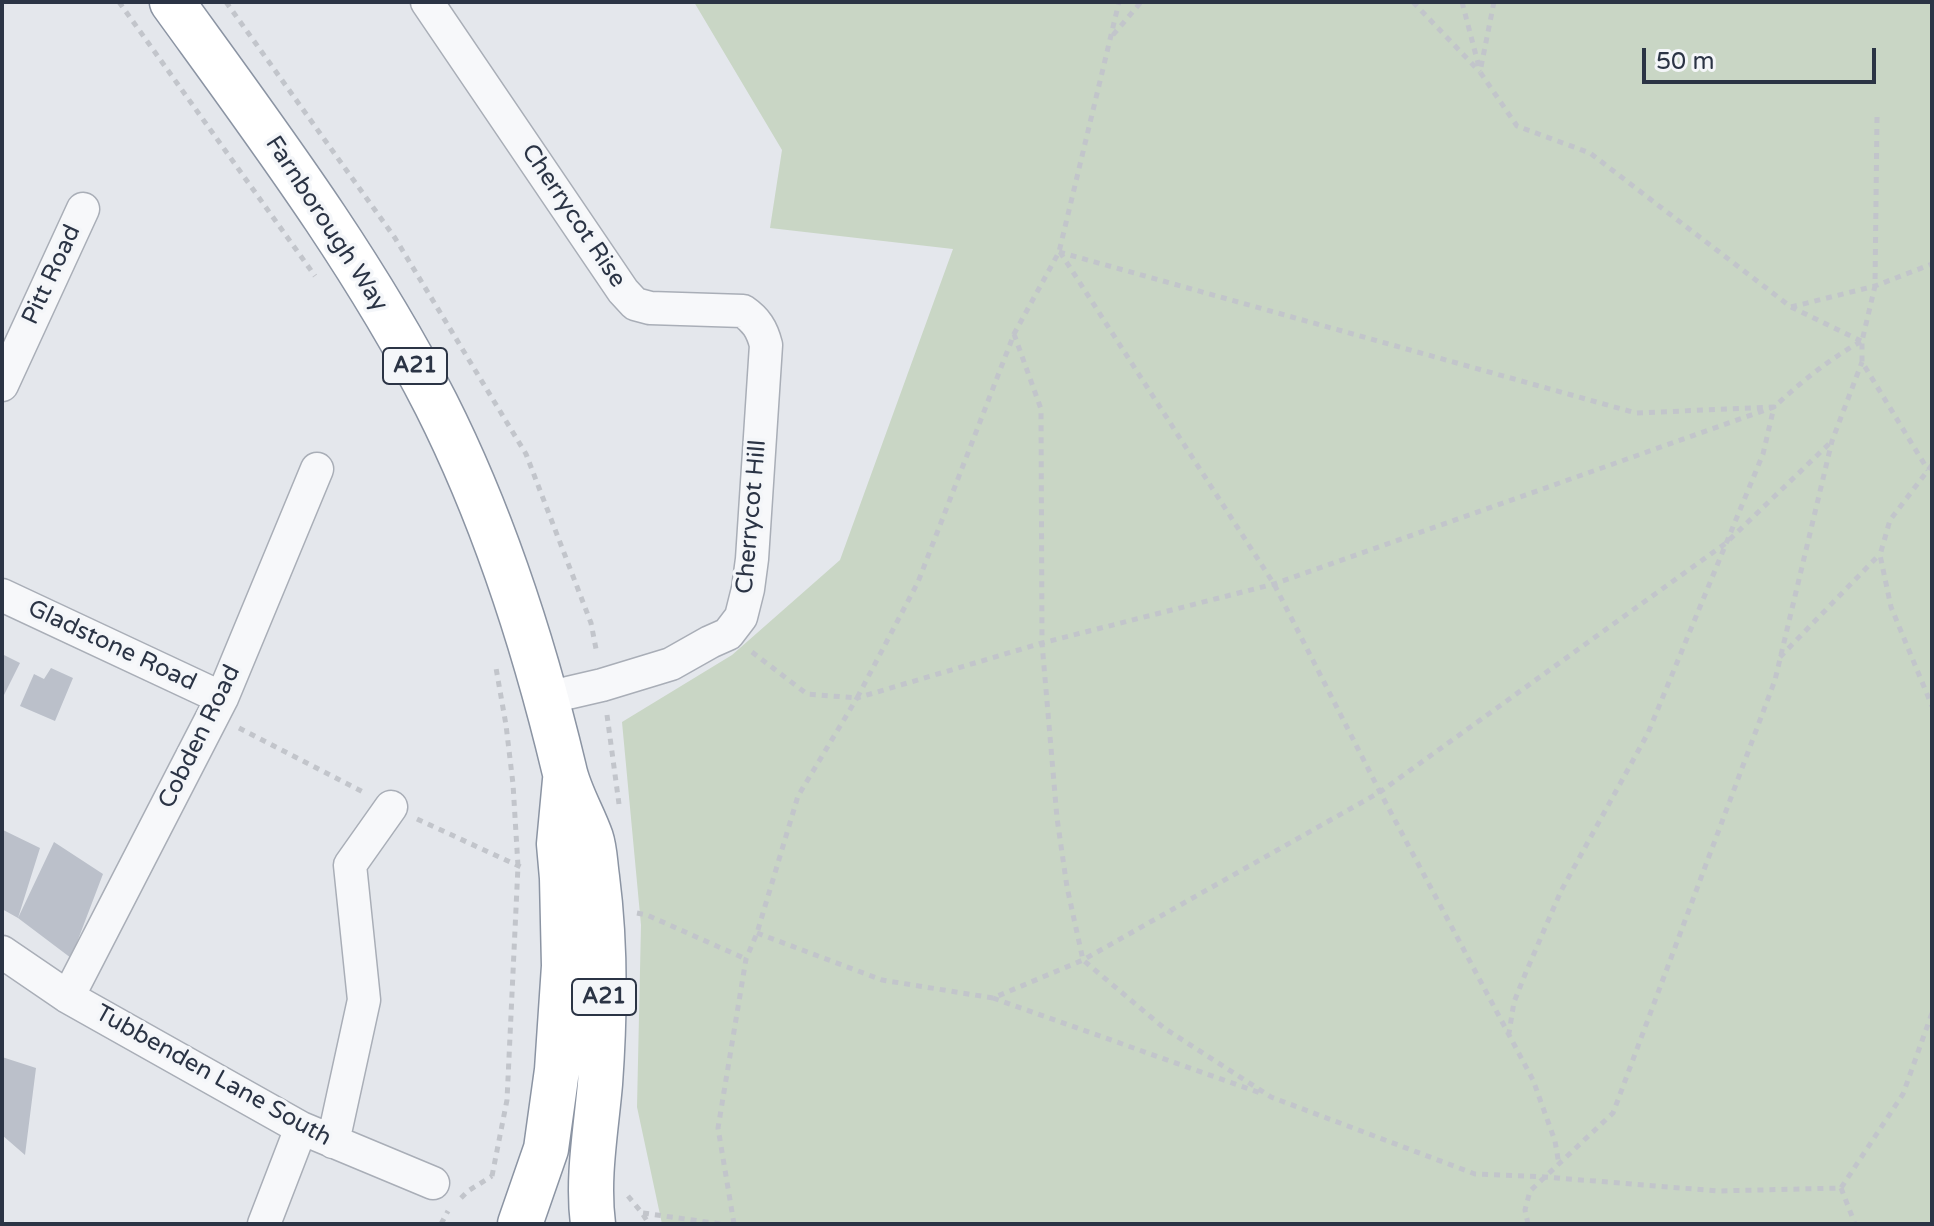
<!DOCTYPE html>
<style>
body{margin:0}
#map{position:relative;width:1934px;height:1226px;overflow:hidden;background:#e4e7ec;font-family:"Varela Round",sans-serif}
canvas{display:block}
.frame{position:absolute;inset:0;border:4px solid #2b3445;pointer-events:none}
.scale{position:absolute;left:1642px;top:48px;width:234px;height:36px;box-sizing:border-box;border:4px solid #2b3445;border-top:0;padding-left:10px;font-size:24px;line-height:28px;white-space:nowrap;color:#2b3445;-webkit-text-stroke:6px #f4f6f9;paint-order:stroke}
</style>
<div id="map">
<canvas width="1934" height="1226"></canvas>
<div class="frame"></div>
<div class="scale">50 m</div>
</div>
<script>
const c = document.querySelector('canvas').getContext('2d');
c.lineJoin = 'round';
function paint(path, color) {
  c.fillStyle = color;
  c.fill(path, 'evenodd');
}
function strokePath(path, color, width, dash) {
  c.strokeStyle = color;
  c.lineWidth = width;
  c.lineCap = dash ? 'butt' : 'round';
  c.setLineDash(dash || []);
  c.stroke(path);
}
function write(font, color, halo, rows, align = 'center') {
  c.font = font + ' "Varela Round",sans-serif';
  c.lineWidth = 7;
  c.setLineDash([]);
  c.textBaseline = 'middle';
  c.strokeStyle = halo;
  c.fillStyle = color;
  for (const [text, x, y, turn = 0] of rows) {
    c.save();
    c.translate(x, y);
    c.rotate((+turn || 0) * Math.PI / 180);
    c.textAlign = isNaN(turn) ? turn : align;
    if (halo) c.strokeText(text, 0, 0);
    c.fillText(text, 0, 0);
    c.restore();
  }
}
const green = new Path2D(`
 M694,2H1932V1224H662L637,1107L641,925L622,722L732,655L840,560L953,249L770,228L782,150Z`);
const building = new Path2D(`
 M2,654L20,663L2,699Z
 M51,668L73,678L55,721L20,706L34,674L44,679Z
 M3,830L40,848L18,918L54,842L103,874L71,958L18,918L2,909Z
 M2,1057L36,1068L25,1155L2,1135Z`);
const path = new Path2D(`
 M119,2L315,276
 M226,2L395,238L526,454L591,623L597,654
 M1413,2L1480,72
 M1462,2L1479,67
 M1494,2L1480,72L1517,126L1590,153L1791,307L1875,286L1932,264
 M1113,35L1141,2
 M1877,117L1875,286L1862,341V362L1928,470
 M1059,252L1636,413L1774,407L1763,454L1648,733L1561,891L1526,972L1514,1002L1509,1033
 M1060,252L1274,584L1380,792L1533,1080L1555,1141L1559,1165
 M1791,307L1861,341
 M1014,334L1041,409L1042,643L1057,818L1067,887L1083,960L1164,1028L1271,1097L1475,1174L1545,1177L1718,1191L1841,1188L1903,1094L1932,1013
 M1932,465L1890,520L1880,555L1891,607L1932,706
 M752,652L807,694L857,698L918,582L1014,334L1059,252L1119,2
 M1780,657L1879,555
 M607,715L619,804
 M239,728L365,793
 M417,819L521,867
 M637,913L647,915L746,959
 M757,933L882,980L993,998L1083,960L1380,792L1726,543L1832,441
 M993,998L1263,1094
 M492,1176L507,1100L518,866L513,784L506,725L496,668
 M1841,1188L1855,1224
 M628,1196L642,1213L649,1224
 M461,1198L468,1191L492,1176
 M643,1213L721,1224
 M441,1224L448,1211
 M734,1224L718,1128L746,959L757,933L798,796L857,698L1042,643L1274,584L1774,407C1801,382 1829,359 1862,341
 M1528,1224L1525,1210L1530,1191L1613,1113L1775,680L1832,441L1862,362`);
const minor = new Path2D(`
 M427,2L623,291L635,304L650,308L743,311C756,320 762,329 766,345L752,559L748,589L741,617L728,634L710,642L671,664L602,685L546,698
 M2,385L83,209
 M2,595L222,698
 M2,952L68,997L301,1128L433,1183
 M68,997L222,698L317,469
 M333,1142L364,1000L350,865L391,807
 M264,1224L301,1128`);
const highway = new Path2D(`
 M172,2C266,132 363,261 436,404C494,519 534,644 564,769C569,793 583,815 591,838C595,850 595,864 597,877C606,946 605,1015 600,1084C596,1130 587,1178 593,1224
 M520,1224L546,1149L557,1070L564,966L562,878L559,844L565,780`);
const shields = [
 [415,366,64],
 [604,997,64]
];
const shieldNames = [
 ["A21",415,366],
 ["A21",604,997]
];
const streetNames = [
 ["Cherrycot Rise",573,216,56],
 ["Farnborough Way",326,224,57],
 ["Pitt Road",52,275,-65],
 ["Cherrycot Hill",752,517,-85],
 ["Gladstone Road",112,646,25],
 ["Cobden Road",200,737,-64],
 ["Tubbenden Lane South",213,1076,29]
];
paint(green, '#c9d6c5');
paint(building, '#bbc0ca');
strokePath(minor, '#a9aeb7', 35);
strokePath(highway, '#8b94a3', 47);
strokePath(path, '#c2c5cb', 5, [6, 6]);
strokePath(minor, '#f7f8fa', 32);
strokePath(highway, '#fff', 44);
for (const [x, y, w] of shields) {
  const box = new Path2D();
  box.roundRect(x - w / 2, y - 18, w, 36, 6);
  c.fillStyle = '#f4f6f9';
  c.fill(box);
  strokePath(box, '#2b3445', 2);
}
write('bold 22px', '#2b3445', null, shieldNames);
write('24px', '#2b3445', '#f4f6f9', streetNames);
</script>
